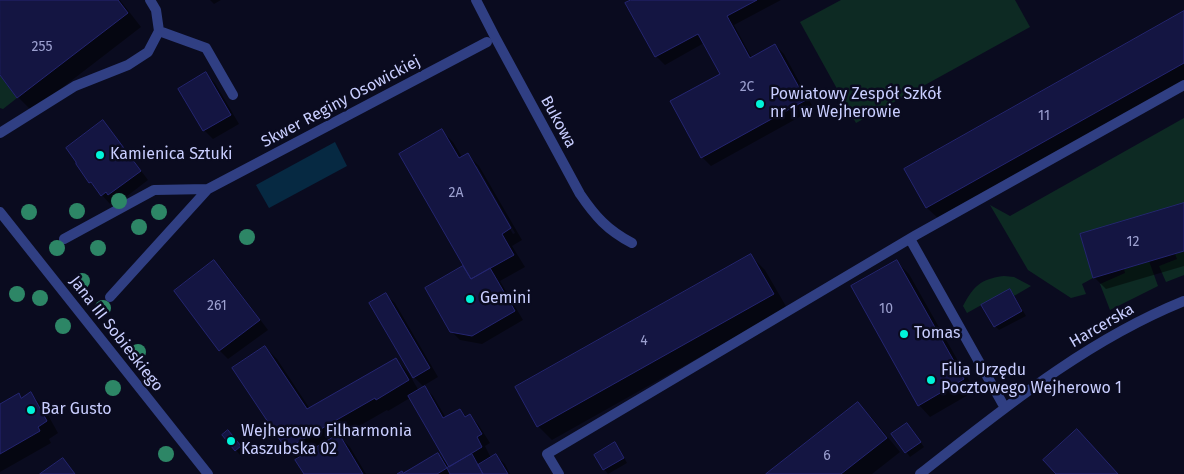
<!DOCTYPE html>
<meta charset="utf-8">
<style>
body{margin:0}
canvas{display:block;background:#0a0b1f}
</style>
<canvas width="1184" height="474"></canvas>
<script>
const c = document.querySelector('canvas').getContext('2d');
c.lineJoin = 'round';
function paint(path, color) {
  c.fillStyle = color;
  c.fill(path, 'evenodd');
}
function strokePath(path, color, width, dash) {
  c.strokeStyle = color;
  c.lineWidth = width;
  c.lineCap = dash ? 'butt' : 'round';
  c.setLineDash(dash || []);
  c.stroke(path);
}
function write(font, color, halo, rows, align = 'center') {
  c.font = font + ' "Fira Sans",sans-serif';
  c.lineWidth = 5;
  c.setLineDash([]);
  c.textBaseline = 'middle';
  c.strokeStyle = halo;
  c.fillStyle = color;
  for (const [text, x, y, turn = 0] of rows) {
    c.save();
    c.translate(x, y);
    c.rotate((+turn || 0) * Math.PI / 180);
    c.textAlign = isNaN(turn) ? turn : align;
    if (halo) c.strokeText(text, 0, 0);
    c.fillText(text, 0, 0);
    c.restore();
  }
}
const green = new Path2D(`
 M841,0H1015L1030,27L856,123L800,22Z
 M0,75L17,98L3,109L0,108Z
 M1184,118V203L1081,234L1093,278L1082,284L1086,294L1071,298L1028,270L990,205L1010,216Z
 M1184,251V275L1166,282L1159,266L1177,259L1175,254Z
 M1149,261L1158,286L1110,310L1100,284L1125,273L1124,269Z
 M1004,276L1014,277L1031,286L1014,296L1010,289L967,313L963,306C974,286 980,279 1004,276Z`);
const water = new Path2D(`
 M335,142L347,166L269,208L256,185Z`);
const shadow = new Path2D(`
 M0,0H120L141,27L32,111L18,97L0,73Z
 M210,0H221L214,4Z
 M633,0H781L734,25L752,58L775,45L784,54L814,109L711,166L702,157L721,74L704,43L665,65L656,56Z
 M1184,12V85L941,221L927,208L905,169Z
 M206,74L215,83L239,124L213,139L204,130Z
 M103,122L111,131L148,180L118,203L115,200L110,204L90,182Z
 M442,131L453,142L462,157L467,154L479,166L522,240L512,246L525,267L500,281L523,320L482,344L460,340L451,331L426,288L465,266ZM474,166H477L515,233L513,234Z
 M1184,205V266L1106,289L1094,277Z
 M751,256L765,270L787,308L552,440L538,426L517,388Z
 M214,262L223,270L268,330L228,359L220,351Z
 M897,262L909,274L975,391L930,417L919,405Z
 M1010,290L1014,295L1026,316L999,330L995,326Z
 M386,295L395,303L438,377L423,386L414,377Z
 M265,347L277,359L310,409L396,360L408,372L419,391L425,388L433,396L446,418L460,410L467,417L470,416L478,424L490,443L485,446L491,458L496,456L505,464L510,474H399H403L438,454L449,466L410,398L388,411L387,410L340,437L350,447L366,474H305L298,460L286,449Z
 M31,394L43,406L58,433L49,439L51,443L0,472V406L19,395L22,399Z
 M858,404L872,418L900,452L872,474H768Z
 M911,429L924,447L910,457L893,434Z
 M224,436H233L244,451L240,455Z
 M615,444L619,448L627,463L608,474L604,469Z`);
const building = new Path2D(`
 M0,0H118L128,13L17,98L0,75Z
 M631,0H757L727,16L750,58L775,44L806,100L701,158L670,101L720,74L698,34L655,57L625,3Z
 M1184,11V63L926,208L904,169Z
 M206,72L231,115L203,131L178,89Z
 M103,120L141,171L108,195L106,192L101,196L91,182L89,183L76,164V162L66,148Z
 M442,129L459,158L468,153L511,228L502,234L514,255L471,279L399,154Z
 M1184,203V251L1093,278L1080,234Z
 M751,254L774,294L537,427L515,387Z
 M214,260L260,320L219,351L174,291Z
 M897,260L964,379L918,406L851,286Z
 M463,266L471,279L490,268L515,311L472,336L450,332L425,288Z
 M1010,289L1022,311L994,327L981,305Z
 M386,293L430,368L413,378L369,303Z
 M265,346L307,409L396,358L409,380L376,400L375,398L286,449L232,368Z
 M425,386L443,418L460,409L465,417L470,414L482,434L477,437L482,447L449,467L408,396Z
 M31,392L47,421L38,427L40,431L0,454V404L19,393L21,398Z
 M858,402L887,438L841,474H766Z
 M907,423L921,442L905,453L891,434Z
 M1077,429L1118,474H1056L1043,460Z
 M228,430L241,446L235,451L222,435Z
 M339,434L363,474H304L295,460Z
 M615,442L624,458L603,470L594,455Z
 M438,453L447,468L437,474H397L402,471L403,473Z
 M472,454L483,474H450L447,468Z
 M496,454L508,474H483L478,465Z
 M63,458L75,474H40Z`);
const service = new Path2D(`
 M150,0L156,10L159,31L206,48L233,95
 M0,133L75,86L128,65L148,52L159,31`);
const pedestrian = new Path2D(`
 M64,239L154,190L208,189
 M110,297L208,189L487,42`);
const minor = new Path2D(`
 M476,0L495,37L580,194C595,216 607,230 632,243
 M910,239L1005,408
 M559,474L547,454L916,235L1184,85
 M920,474C1003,409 1085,341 1184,301`);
const tertiary = new Path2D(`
 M0,212L208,474`);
const trees = [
 [119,201],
 [77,211],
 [29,212],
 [159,212],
 [139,227],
 [247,237],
 [57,248],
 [98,248],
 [82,281],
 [17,294],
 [40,298],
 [103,308],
 [63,326],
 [138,352],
 [113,388],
 [166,454]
];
const markers = [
 [760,104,5,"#00f4d9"],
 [100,155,5,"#00f4d9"],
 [470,299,5,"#00f4d9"],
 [904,334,5,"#00f4d9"],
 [931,380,5,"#00f4d9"],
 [31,410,5,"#00f4d9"],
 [231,441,5,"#00f4d9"]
];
const numberNames = [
 ["255",42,47],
 ["2C",747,87],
 ["11",1044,116],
 ["2A",456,193],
 ["12",1133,242],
 ["261",217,306],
 ["10",886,309],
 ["4",644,341],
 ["6",827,456]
];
const poiNames = [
 ["Powiatowy Zespół Szkół",770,95],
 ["nr 1 w Wejherowie",770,113],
 ["Kamienica Sztuki",110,155],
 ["Gemini",480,299],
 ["Tomas",914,334],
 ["Filia Urzędu",941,371],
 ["Pocztowego Wejherowo 1",941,389],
 ["Bar Gusto",41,410],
 ["Wejherowo Filharmonia",241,432],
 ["Kaszubska 02",241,450]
];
const streetNames = [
 ["Skwer Reginy Osowickiej",341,102,-28],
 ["Bukowa",558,122,61],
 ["Harcerska",1102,326,-30],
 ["Jana III Sobieskiego",116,334,52]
];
paint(green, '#0d2a23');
paint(water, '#062942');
paint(shadow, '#0007');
paint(building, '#141542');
strokePath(building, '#242570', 1);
strokePath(service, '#303f83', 10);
strokePath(pedestrian, '#303f83', 10);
strokePath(minor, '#303f83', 10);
strokePath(tertiary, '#303f83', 10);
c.fillStyle = '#2d8666';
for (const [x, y] of trees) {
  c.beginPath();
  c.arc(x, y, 8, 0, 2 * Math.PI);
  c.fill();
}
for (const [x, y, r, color] of markers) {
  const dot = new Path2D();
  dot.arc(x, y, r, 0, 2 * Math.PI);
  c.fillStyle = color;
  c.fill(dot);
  strokePath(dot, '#0a0b1f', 2);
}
write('14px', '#9ca0d0', null, numberNames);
write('16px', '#c9ceff', '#0a0b1f', poiNames, 'left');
write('16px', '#c9ceff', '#0a0b1f', streetNames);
</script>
